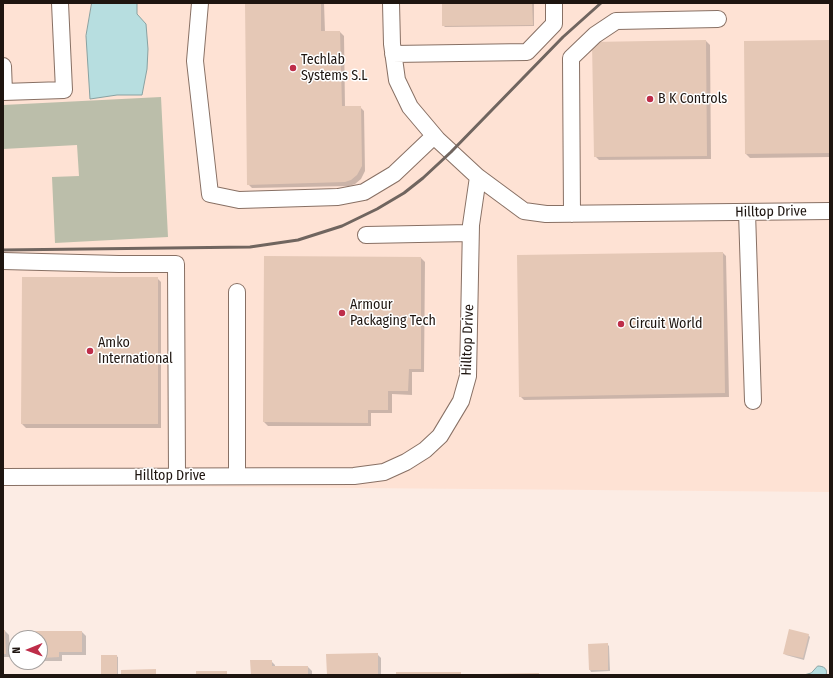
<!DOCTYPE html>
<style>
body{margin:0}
#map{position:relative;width:833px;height:678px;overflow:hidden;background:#fcece4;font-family:"Fira Sans Condensed",sans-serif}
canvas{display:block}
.frame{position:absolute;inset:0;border:4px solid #1e1510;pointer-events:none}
.north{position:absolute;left:8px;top:630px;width:40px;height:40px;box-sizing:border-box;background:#fff;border:1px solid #a5a19f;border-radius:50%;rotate:269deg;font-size:11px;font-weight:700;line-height:16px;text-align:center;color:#1e1510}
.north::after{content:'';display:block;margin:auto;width:14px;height:18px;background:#be2d49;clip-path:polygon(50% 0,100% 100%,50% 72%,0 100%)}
</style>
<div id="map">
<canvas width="833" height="678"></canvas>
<div class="frame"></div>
<div class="north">N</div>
</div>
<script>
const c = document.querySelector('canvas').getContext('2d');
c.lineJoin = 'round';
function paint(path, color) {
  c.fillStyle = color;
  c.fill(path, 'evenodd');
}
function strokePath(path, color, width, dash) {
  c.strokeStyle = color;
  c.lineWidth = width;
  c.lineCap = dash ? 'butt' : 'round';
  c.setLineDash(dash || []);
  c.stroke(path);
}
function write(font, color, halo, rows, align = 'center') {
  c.font = font + ' "Fira Sans Condensed",sans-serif';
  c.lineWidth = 3;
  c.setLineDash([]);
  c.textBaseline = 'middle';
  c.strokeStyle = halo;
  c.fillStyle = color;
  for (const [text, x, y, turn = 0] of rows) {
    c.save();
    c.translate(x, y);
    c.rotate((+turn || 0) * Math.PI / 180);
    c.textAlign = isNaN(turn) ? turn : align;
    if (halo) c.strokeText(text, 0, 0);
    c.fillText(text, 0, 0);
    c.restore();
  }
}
const built = new Path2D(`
 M3,3H830V492L3,485Z`);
const green = new Path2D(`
 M161,97L168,237L55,243L52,177L79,176L77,145L3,149V105Z`);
const water = new Path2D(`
 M92,3H137V14L146,24L148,49L147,69L142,95H117L90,99L86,36Z
 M818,666C824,666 828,669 826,675H804L811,673Z`);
const shadow = new Path2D(`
 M246,3H324L325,32H340L344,36L345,107H360L364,111L365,171L361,179L355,184L349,186L252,188L248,184Z
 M443,3H534V26L445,27L443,25Z
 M706,41L710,45L711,159L599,160L595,156Z
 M830,41V157L750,158L746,154Z
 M723,253L726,256L729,397L524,400L520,396Z
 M421,258L425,262L424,372H412V395L392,394V413H371V426H268L264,422Z
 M157,278L161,282V428H26L22,424Z
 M3,631H5L9,635L10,657H3Z
 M82,632L86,636V655H62V661H40V638H24Z
 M808,635L810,637L804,660L786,655L784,653Z
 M607,644L609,646L610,671L591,672L590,670Z
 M377,654L381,658V675H328Z
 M116,656L118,657V675H102Z
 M271,661L275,665V667H308L312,671V675H252Z`);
const building = new Path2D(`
 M245,3H321V31H340L342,106H361L362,166L357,175L351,180L345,182L247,185Z
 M442,3H532L533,25L442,26Z
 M706,40L707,156L594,157L592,42Z
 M830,40V153L745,154L744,41Z
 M723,252L725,393L519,397L517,255Z
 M264,256L421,257V369H409L408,391H388V410H368V423L263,422Z
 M22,277H158V424H21Z
 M789,629L809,634L803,658L783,654Z
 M3,630H5L6,654H3Z
 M23,631H82V652H59V657L40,658V638H23Z
 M608,643V670H589L588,644Z
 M378,653V675H327L326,654Z
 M101,655H117V675H101Z
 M250,660H272V666H308V675H251Z
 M156,669V675H121V670Z
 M196,671H227V675H196Z
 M396,672H461V675H396Z
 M539,673V675H486V674Z`);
const minor = new Path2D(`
 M200,3L195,61L210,194L239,200L338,197L364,192L394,174L434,136
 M391,3L392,44L397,80L410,107L437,139L478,177L524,211L546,214L830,211
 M393,54L527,52L554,24V3
 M3,66L4,92
 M3,92L64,90L60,3
 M747,212L753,401
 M572,214L571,58L595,35L616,21L718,19
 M366,235L470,233
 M3,261L119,264H176L177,476
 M237,292V476
 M3,477L354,476L384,472L406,462L425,450L440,436L461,401L468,376L471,225L478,177`);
const rail = new Path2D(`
 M3,250L250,247L298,240L342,226L377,209L404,193L423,178L451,152L563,37L601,3`);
const markers = [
 [293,68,4,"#be2d49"],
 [650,99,4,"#be2d49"],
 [342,313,4,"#be2d49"],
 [621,324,4,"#be2d49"],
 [90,351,4,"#be2d49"]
];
const poiNames = [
 ["Techlab",301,60],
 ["Systems S.L",301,76],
 ["B K Controls",658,99],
 ["Armour",350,305],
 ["Packaging Tech",350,321],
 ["Circuit World",629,324],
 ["Amko",98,343],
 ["International",98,359]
];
const streetNames = [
 ["Hilltop Drive",771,212,-1],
 ["Hilltop Drive",468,340,-88],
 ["Hilltop Drive",170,476]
];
paint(built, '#fee2d4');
paint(green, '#bbbeaa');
paint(water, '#b7dee0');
strokePath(water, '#89a2a2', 1);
paint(shadow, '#0003');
paint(building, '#e5c8b6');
strokePath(minor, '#887064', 18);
strokePath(minor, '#fff', 16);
strokePath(rail, '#70655f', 3);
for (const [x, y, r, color] of markers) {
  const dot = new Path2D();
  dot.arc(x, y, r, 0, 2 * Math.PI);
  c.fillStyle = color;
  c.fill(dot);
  strokePath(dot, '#fff', 1.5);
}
write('14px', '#1e1510', '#fff', poiNames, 'left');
write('14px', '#1e1510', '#fff', streetNames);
</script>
